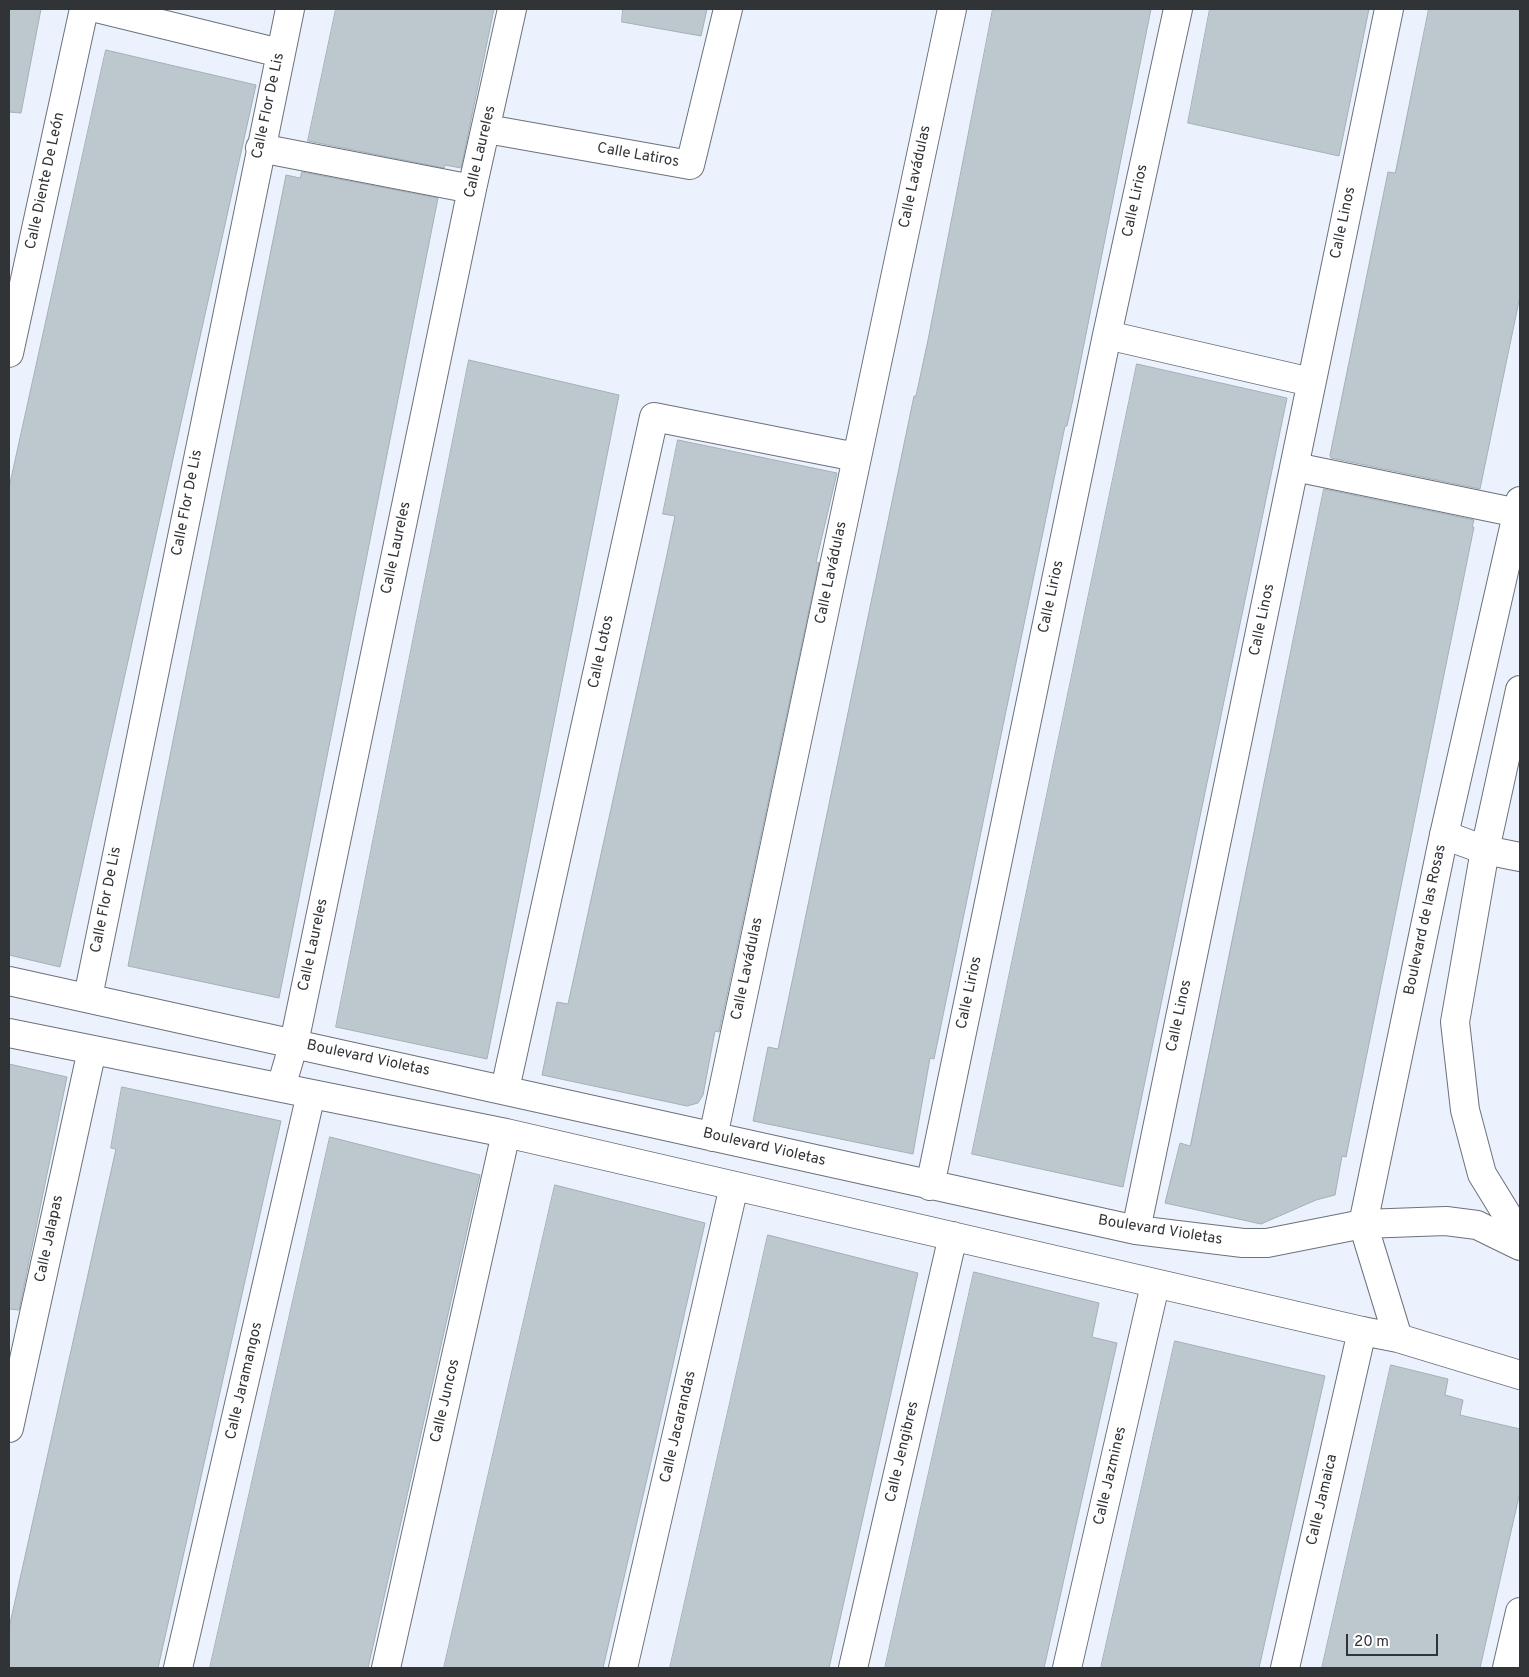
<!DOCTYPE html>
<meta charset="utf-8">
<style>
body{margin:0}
#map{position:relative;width:1529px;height:1677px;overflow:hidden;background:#ebf2fd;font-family:Overpass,sans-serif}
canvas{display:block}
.frame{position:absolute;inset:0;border:10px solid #313437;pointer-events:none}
.scale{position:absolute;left:1346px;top:1634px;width:92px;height:22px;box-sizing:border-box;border:2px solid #313437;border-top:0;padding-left:6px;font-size:15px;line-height:18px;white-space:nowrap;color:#313437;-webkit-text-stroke:4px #fff;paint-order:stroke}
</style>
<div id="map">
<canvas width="1529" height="1677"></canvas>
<div class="frame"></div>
<div class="scale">20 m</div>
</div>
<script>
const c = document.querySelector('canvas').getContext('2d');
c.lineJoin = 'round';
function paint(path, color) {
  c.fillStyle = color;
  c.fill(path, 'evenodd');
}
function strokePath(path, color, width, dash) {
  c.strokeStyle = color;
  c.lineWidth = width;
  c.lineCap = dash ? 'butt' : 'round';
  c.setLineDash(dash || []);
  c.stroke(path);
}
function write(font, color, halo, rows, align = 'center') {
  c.font = font + ' Overpass,sans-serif';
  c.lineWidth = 5;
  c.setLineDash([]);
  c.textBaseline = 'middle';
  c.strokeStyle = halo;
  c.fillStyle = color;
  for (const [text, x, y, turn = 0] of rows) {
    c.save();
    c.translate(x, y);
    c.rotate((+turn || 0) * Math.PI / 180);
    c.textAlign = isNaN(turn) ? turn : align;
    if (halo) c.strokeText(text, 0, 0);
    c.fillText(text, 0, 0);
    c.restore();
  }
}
const building = new Path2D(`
 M9,9H41L21,113L9,112Z
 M336,9H494L461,168L445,165L444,168L308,141Z
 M623,9H707L701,36L622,22Z
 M993,9H1151L1073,399L1067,426H1065L934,1059L930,1058L913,1154L753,1121L768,1047L778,1049L914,396H916L928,340Z
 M1210,9H1369L1339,156L1188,123Z
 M1429,9H1520V296L1480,489L1331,458L1330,455L1388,172L1395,173Z
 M106,50L256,85L60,967L9,955V488Z
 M302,172L438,198L279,998L128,966L286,175L300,178Z
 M469,360L619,395L487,1059L336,1027Z
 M1137,364L1287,398L1123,1187L972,1154Z
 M678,440L837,473L816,562L819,563L719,1032L715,1031L703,1095L698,1103L687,1106L542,1075L557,1002L568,1004L666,559L675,516L663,514Z
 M1324,489L1474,520L1472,527H1474L1346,1157L1342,1156L1335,1195L1316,1200L1261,1224L1165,1203L1180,1143L1190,1146Z
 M9,1064L67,1077L19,1310L9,1309Z
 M122,1087L281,1121L158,1668H9V1628L116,1149L111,1148Z
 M330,1137L480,1175L473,1204L368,1668H210Z
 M555,1185L705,1223L652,1457L603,1668H444Z
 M768,1235L918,1273L829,1668H670Z
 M974,1272L1099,1303L1092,1337L1117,1343L1044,1668H885Z
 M1175,1341L1325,1376L1259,1668H1101Z
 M1391,1365L1448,1379L1445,1395L1463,1400L1460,1415L1520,1429V1492L1480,1668H1322Z`);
const minor = new Path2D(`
 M100,9L280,53
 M487,129L690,165L728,9
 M260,148L472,189
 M1107,335L1311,382
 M9,353L84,9
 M1295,467L1518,513
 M1444,835L1485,850L1520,857
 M9,981L1136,1230L1243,1243H1267L1363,1224L1446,1221L1477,1225L1520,1246
 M88,997L290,9
 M9,1033L506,1133L1362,1331L1285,1668
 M281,1087L294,1043L472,189L512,9
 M505,1089L654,417L856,457
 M713,1137L952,9
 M930,1186L1107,335L1178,9
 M1136,1230L1389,9
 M9,1428L92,1050
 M178,1668L311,1094
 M386,1668L506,1133
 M623,1668L734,1186
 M853,1668L953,1236
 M1067,1668L1155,1285
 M1507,1668L1520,1612`);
const tertiary = new Path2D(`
 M1520,690L1485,850L1455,1022L1465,1110L1482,1174L1520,1236
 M1362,1331L1398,1338L1520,1375
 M1398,1338L1363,1224L1444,835L1520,501`);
const streetNames = [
 ["Calle Flor De Lis",269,106,-78],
 ["Calle Laureles",481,152,-77],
 ["Calle Latiros",638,156,10],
 ["Calle Lavádulas",916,177,-78],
 ["Calle Diente De León",46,181,-78],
 ["Calle Lirios",1136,201,-78],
 ["Calle Linos",1344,223,-78],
 ["Calle Flor De Lis",188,503,-79],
 ["Calle Laureles",397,548,-78],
 ["Calle Lavádulas",832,573,-78],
 ["Calle Lirios",1052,597,-78],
 ["Calle Linos",1263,620,-78],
 ["Calle Lotos",602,652,-78],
 ["Calle Flor De Lis",107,900,-79],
 ["Boulevard de las Rosas",1426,920,-78],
 ["Calle Laureles",314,945,-78],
 ["Calle Lavádulas",748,969,-78],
 ["Calle Lirios",970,993,-78],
 ["Calle Linos",1180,1016,-78],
 ["Boulevard Violetas",368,1059,12],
 ["Boulevard Violetas",764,1148,13],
 ["Boulevard Violetas",1160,1231,9],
 ["Calle Jalapas",50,1239,-78],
 ["Calle Jaramangos",245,1381,-77],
 ["Calle Juncos",446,1401,-77],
 ["Calle Jacarandas",679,1427,-77],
 ["Calle Jengibres",903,1452,-77],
 ["Calle Jazmines",1111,1476,-77],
 ["Calle Jamaica",1323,1500,-77]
];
paint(building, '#bcc8ce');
strokePath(building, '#a4b0b6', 1);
strokePath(minor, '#6c727b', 30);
strokePath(tertiary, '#6c727b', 30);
strokePath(minor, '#fff', 28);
strokePath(tertiary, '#fff', 28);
write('15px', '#313437', '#fff', streetNames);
</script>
